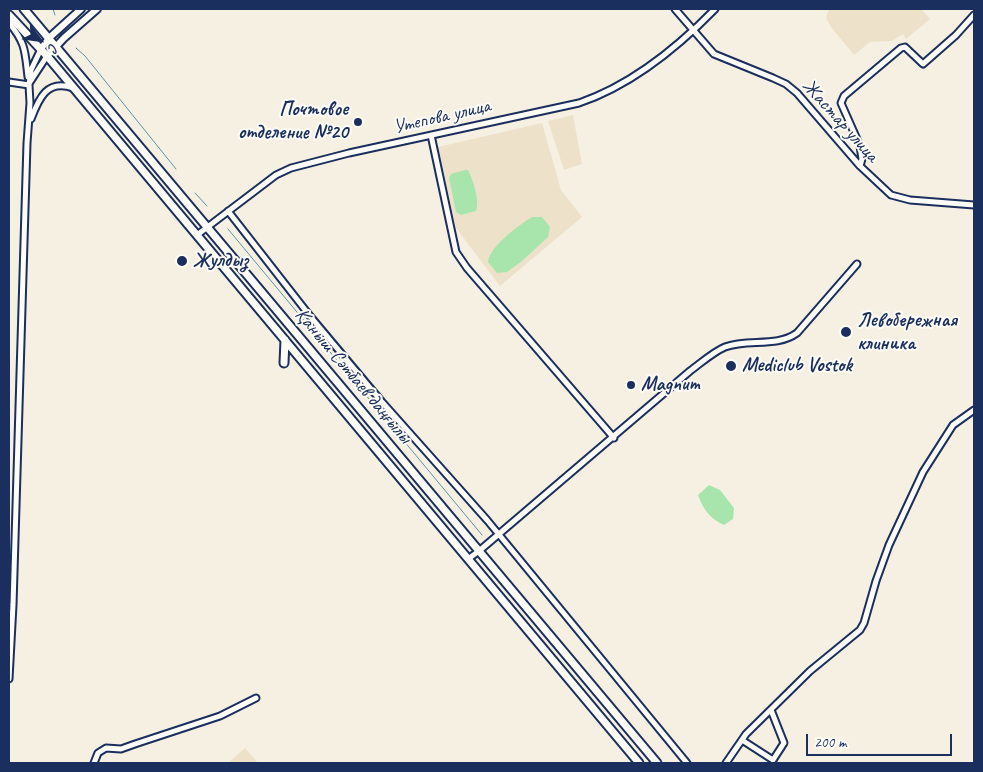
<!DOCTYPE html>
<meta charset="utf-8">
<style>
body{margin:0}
#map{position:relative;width:983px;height:772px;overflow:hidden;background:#f6f0e2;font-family:Caveat,sans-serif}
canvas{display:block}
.frame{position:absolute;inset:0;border:10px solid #1b2f5e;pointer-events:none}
.north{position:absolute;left:15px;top:15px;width:50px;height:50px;-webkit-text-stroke:4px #fdfcf7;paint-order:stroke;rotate:120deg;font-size:14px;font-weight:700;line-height:20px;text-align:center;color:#1b2f5e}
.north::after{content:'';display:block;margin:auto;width:18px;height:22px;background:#1b2f5e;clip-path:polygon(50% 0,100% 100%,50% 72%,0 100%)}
.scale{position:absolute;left:806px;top:734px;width:146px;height:22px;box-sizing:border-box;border:2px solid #1b2f5e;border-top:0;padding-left:6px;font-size:15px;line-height:18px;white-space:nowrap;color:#1b2f5e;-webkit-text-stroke:4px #fdfcf7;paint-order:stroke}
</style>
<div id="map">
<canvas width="983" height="772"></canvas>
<div class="frame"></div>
<div class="north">С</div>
<div class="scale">200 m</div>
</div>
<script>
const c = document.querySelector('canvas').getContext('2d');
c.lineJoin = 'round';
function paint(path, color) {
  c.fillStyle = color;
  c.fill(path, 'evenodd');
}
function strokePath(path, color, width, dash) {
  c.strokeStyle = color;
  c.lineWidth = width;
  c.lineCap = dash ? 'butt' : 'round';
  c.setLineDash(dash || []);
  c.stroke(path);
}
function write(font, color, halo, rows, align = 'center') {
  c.font = font + ' Caveat,sans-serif';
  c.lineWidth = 4;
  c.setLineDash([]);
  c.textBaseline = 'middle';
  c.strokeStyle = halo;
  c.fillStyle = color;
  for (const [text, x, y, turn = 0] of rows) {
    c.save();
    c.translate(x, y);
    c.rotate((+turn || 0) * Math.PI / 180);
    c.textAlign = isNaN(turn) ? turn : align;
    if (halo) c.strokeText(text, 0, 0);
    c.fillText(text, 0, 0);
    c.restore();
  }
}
const built = new Path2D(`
 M829,9H921L930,19L906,39L903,34L892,41L870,42L854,55L831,27L826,18Z
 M573,115L582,164L564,170L548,121Z
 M542,123L561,190L582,217L500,286L456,228L438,147Z
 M245,748L258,763H228Z`);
const green = new Path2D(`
 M465,170H468C473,180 480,200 476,211L461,215L456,212L449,178L451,174Z
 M532,217H542L550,227L548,237L522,261L507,272L497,273L488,262C490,246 519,225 532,217Z
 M709,485L720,490L734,508L733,519L724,525C710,519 703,509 698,495Z`);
const stream = new Path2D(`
 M53,9L55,15
 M76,48L85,56L176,169
 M195,193L207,206
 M228,229L482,535`);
const minor = new Path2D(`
 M675,9L714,54L773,78L786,84L797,93L860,166L891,195L910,200L974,205
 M9,23C26,43 25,52 28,77
 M9,82L29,85
 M30,82L47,56
 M31,119C39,98 47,79 73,88
 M431,135L456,252L467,268L614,438
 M860,166L862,159L860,146L841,103L844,96L901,48L905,47L923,64L956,35L974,15
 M228,211L310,316L382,402L487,520L687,763
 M197,235L276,175L291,168L349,153L579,103C632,85 677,48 715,9
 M468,559L479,551L690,371C701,363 713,352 725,347C748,338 776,348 797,333L857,264
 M9,679L13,605L27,143L30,103L29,85L31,70L41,49
 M742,740L773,760L784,743L771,710
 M94,763L98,753L106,748L121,749L135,744L220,716L256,698
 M726,763L746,734L810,671L860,630L864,623L876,581L889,545L923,472L953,425L974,410`);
const tertiary = new Path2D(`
 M41,49L49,38L81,9
 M47,56L64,38L97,9`);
const secondary = new Path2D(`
 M24,9L657,763
 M9,15L47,56L639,763
 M284,363L285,340`);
const markers = [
 [358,122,5,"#1b2f5e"],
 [182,261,6,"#1b2f5e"],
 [846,332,6,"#1b2f5e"],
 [731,366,6,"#1b2f5e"],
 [631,385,5,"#1b2f5e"]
];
const poiNames = [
 ["Почтовое",348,110,"right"],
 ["отделение №20",348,133,"right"],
 ["Жулдыз",193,261],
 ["Левобережная",857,321],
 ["клиника",857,344],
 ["Mediclub Vostok",742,366],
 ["Magnum",641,385]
];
const streetNames = [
 ["Утепова улица",442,117,-13],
 ["Жастар улица",840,121,48],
 ["Қаныш Сәтбаев даңғылы",353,376,50]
];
paint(built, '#ede1c9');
paint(green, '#a8e5ac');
strokePath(stream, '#5a93a9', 1);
strokePath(minor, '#1b2f5e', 9);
strokePath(tertiary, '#1b2f5e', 10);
strokePath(secondary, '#1b2f5e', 11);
strokePath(minor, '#fdfcf7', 5);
strokePath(tertiary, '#fdfcf7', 6);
strokePath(secondary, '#fdfcf7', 7);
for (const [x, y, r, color] of markers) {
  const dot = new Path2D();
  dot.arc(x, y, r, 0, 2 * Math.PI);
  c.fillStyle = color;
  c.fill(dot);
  strokePath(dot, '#fdfcf7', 2);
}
write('bold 20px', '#1b2f5e', '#fdfcf7', poiNames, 'left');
write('20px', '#1b2f5e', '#fdfcf7', streetNames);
</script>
